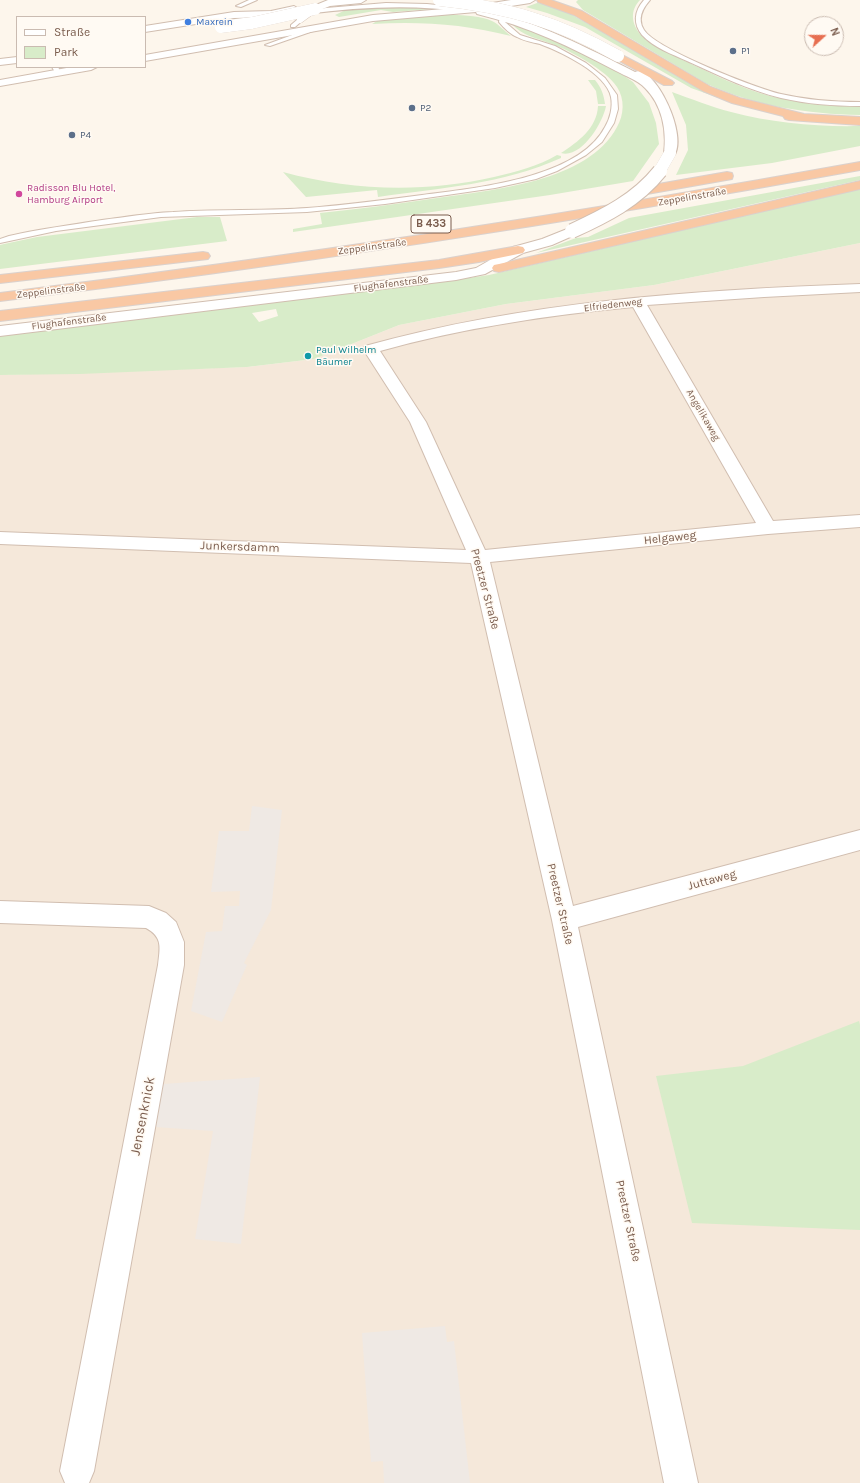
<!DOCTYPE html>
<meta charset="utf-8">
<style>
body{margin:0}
#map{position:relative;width:860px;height:1483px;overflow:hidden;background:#fdf6ec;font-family:Karla,sans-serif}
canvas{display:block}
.legend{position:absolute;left:16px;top:16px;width:130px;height:52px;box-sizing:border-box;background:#fffaf3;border:1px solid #cabbb1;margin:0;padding:5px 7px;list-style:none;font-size:12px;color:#7a5c4d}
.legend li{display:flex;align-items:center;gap:8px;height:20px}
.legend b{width:20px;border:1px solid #cabbb1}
.north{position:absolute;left:804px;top:16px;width:40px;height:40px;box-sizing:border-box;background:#fffaf3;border:1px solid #cabbb1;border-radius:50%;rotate:69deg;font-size:11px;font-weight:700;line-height:16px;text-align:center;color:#7a5c4d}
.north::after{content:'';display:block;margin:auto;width:14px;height:18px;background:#e76f51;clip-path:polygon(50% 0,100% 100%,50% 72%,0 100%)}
</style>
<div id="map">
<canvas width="860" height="1483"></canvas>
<ul class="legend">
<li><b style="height:5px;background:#fff"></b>Straße</li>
<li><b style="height:11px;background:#d8ecc9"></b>Park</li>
</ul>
<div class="north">N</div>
</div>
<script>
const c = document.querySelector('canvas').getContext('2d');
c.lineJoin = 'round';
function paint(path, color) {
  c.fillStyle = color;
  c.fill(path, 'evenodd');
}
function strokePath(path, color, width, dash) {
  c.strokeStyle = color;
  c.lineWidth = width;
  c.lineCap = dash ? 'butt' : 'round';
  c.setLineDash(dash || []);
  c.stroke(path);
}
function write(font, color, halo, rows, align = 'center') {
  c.font = font + ' Karla,sans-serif';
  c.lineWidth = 3;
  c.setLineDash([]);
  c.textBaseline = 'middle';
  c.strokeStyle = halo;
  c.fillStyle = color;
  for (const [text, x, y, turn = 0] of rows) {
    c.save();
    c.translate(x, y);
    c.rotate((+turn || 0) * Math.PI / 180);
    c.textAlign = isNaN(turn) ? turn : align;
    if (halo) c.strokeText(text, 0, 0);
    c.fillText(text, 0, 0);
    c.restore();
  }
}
const residential = new Path2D(`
 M860,243V1483H0V375L247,367L314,359L399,325L506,304L654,285Z`);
const industrial = new Path2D(`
 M252,806L282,810L271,910L244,963L247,965L222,1022L191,1011L206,932L222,931L225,906H239L240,891L211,892L219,831H249Z
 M260,1077L241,1244L195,1239L213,1131L155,1127L163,1084Z
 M445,1326L447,1342L454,1341L470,1483H384L383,1461L371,1462L362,1333Z`);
const green = new Path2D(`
 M578,0H640C630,10 631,24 641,35C652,47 670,53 685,61C713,74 740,88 770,96C799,103 829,107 860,106V115C807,114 756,106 707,84L583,10L576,2Z
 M537,3C556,4 574,16 590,25C636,50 679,81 727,101L691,88L585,27L547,13L526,7Z
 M379,6L433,7V9L393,12L381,10L339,17L335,15L348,9Z
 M424,16C443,15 474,13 492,21C500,25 504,31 511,36C465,24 419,21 372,24L377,21Z
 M512,24L545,35L614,69L633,82L649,103L656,123L659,144L633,181L550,195L293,232V229L322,224L320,213C359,209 398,204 437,198C492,190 588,182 617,127C624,115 625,99 617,87C606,70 571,51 552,44C537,38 522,36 512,24Z
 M588,80H595C601,87 604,95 605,104H598L596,91Z
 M672,92C692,99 711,107 731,112C773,123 817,127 860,126V146L772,163L676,175L688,150L686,125Z
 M598,106H606C603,123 581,159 561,153C578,142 597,128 598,106Z
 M557,155L561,156V158C504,184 440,188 378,197L377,190L306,197L283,172C352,191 424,193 494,177C516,172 538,166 557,155Z
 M860,176V180L536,253L576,238L588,237L629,218Z
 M860,189V243L654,285L506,304L399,325L314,359L247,367L80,374L0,375V336L433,283L489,275ZM276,309L278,316L259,322L252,313Z
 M197,217H220L227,241L0,269V245L4,244L37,237Z
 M859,1021L860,1025V1230L692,1223L656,1076L743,1066Z`);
const service = new Path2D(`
 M249,0H257L241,7L236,6Z
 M644,0H650C642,9 637,19 644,30C656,49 757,89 781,94C807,100 834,102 860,102V106C833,106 807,104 781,98C748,90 718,75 687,61C672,54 654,48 642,35C633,24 634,11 644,0Z
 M386,3L427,4L467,8L470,10L467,12C413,4 360,7 306,14L303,12L326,8Z
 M500,16H504L505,22L520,35L555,46L586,63L605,78L617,95L618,109L614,123L602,142L586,155L557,171L536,179L495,188L385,204L307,212L161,217L56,231L0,243V239L9,236C39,229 71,225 102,220C126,217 149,213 173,212C218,209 263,211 307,208C346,205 384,200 422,195C474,188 578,179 605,127C610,119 613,107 611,97C606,73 561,52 540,44C532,42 524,41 517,37C510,34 504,28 499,22Z
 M298,19L303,20L295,27H291V25Z
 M314,27L317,29L316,30L270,46L265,45Z
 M52,67H58L61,73L60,74H56Z`);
const minor = new Path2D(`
 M328,0H366L361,3L330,6L315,12L310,9L311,7Z
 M511,0H535L530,3L486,10C539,23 586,47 635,72C654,64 689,135 674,156H666L664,153C667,130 662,105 645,88C638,80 625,76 616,71C571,47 527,26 477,14L476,12L373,21L145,61V55L373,15L467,7Z
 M294,6L299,9L298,11L271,17L234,18L145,32V26L234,12L271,11Z
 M17,57V63L0,65V59Z
 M72,67H97L91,70L0,86V80Z
 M572,227L577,228L579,231L577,234L552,245L523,253L485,274L456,280L0,336V326L456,272L476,268L513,247L542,239Z
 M860,284V292L764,297L647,305L773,521L860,515V527L768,534L490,562L573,906L860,830V850L578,927L698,1483H664L552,920L471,563L0,544V532L466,550L410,422L363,349L365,346C526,301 694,290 860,284ZM633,307L756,523L485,550L426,422L380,351C462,328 549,315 633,307Z
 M0,901L149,906L166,913L176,922L184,942V965L94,1471L89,1483H65L60,1471L158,965C160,948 163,937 146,928L0,923Z`);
const trunk = new Path2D(`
 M537,0H551L582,11L711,87L740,98L804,114L860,117V125L789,120L785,119L783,116L732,103L703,91L574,15L538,2Z
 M618,53L672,81L674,83L672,85H664L614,58L613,56L614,54Z
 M860,162V170C574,222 288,266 0,301V293C288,257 574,214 860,162Z
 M727,172L732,173L733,176L732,179L647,194L642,193L640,190L642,187L647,186Z
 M860,181V189L499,272L494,271L492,268L494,265L499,264Z
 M518,246L523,247L525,250L523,253L479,262L439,268L0,321V311L439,260Z
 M203,252L208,253L210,256L208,259L0,283V275Z`);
const serviceBridge = new Path2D(`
 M300,20L315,9`);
const minorBridgeFar1 = new Path2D(`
 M439,0C508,7 558,22 618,56
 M221,27L252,23L315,9
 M659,172L670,153`);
const minorBridge = new Path2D(`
 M572,231C605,216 637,200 660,171`);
const markers = [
 [188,22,4,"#3f7fe0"],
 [733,51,4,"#5c6f8a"],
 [412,108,4,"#5c6f8a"],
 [72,135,4,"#5c6f8a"],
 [19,194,4,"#d1479c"],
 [308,356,4,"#0f9aa8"]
];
const farShopnames = [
 ["Maxrein",196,22]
];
const farServicenames = [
 ["P1",741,51],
 ["P2",420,108],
 ["P4",80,135]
];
const farHotelnames = [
 ["Radisson Blu Hotel,",27,188],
 ["Hamburg Airport",27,200]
];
const farStreetnames = [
 ["Zeppelinstraße",692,197,-10],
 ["Zeppelinstraße",372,247,-8],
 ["Flughafenstraße",391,284,-7],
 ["Zeppelinstraße",51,291,-7],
 ["Elfriedenweg",613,305,-7],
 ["Flughafenstraße",69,322,-7],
 ["Angelikaweg",703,415,60]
];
const farCulturenames = [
 ["Paul Wilhelm",316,350],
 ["Bäumer",316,362]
];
const shields = [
 [431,224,40]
];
const shieldNames = [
 ["B 433",431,224]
];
const streetNames = [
 ["Helgaweg",670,538,-6],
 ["Junkersdamm",240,547,2],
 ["Preetzer Straße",485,589,75],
 ["Juttaweg",712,880,-15],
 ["Preetzer Straße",560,904,77],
 ["Preetzer Straße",628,1221,78]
];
const nearStreetnames = [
 ["Jensenknick",143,1116,-79]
];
paint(residential, '#f5e8da');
paint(industrial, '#efe9e4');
paint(green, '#d8ecc9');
strokePath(service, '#d1beb0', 2);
strokePath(minor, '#d1beb0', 2);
strokePath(trunk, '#dad1cd', 2);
paint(service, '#fff');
paint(minor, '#fff');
paint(trunk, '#f9c8a4');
strokePath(serviceBridge, '#d1beb0', 7, []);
strokePath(minorBridgeFar1, '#d1beb0', 12, []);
strokePath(minorBridge, '#d1beb0', 16, []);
strokePath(serviceBridge, '#fff', 6);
strokePath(minorBridgeFar1, '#fff', 12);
strokePath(minorBridge, '#fff', 14);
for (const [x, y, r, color] of markers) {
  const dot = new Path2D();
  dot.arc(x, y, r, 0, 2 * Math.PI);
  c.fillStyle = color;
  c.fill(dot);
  strokePath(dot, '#fffaf3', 1.5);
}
write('10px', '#366cbe', '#fffaf3', farShopnames, 'left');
write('10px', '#4e5e75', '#fffaf3', farServicenames, 'left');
write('10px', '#b23c85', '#fffaf3', farHotelnames, 'left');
write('10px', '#7a5c4d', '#fffaf3', farStreetnames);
write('10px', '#0d838f', '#fffaf3', farCulturenames, 'left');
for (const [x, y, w] of shields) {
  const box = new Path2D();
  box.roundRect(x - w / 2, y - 9, w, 18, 3);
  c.fillStyle = '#fffaf3';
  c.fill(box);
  strokePath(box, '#7a5c4d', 1);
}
write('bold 11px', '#7a5c4d', null, shieldNames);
write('12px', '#7a5c4d', '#fffaf3', streetNames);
write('14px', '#7a5c4d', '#fffaf3', nearStreetnames);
</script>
